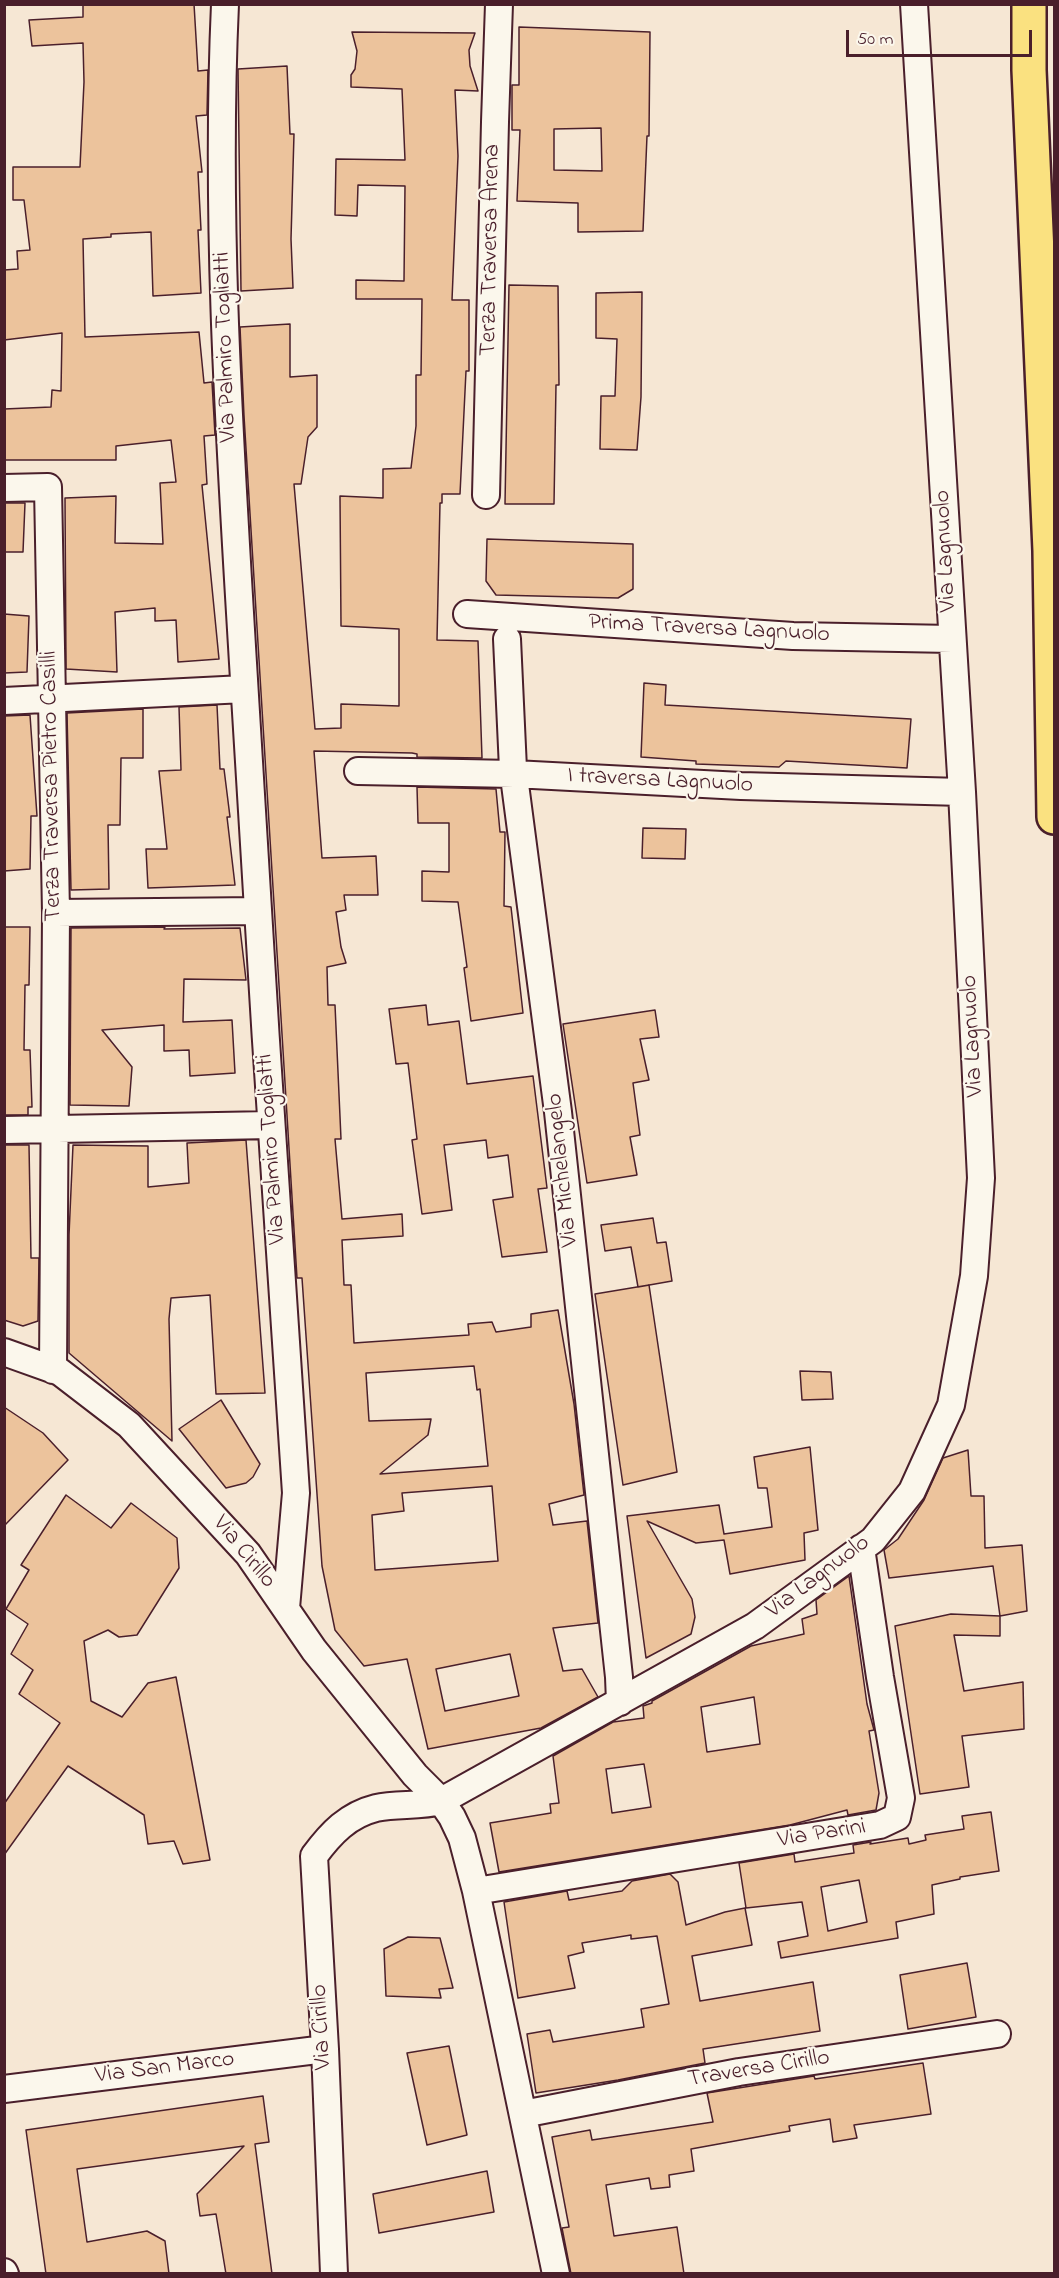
<!DOCTYPE html>
<style>
body{margin:0}
#map{position:relative;width:1059px;height:2278px;overflow:hidden;background:#f6e7d4;font-family:"Indie Flower",sans-serif}
canvas{display:block}
.frame{position:absolute;inset:0;border:6px solid #4a1f2b;pointer-events:none}
.scale{position:absolute;left:846px;top:30px;width:186px;height:27px;box-sizing:border-box;border:3px solid #4a1f2b;border-top:0;padding-left:8px;font-size:18px;line-height:21px;white-space:nowrap;color:#4a1f2b;-webkit-text-stroke:4px #fbf7ec;paint-order:stroke}
</style>
<div id="map">
<canvas width="1059" height="2278"></canvas>
<div class="frame"></div>
<div class="scale">50 m</div>
</div>
<script>
const c = document.querySelector('canvas').getContext('2d');
c.lineJoin = 'round';
function paint(path, color) {
  c.fillStyle = color;
  c.fill(path, 'evenodd');
}
function strokePath(path, color, width, dash) {
  c.strokeStyle = color;
  c.lineWidth = width;
  c.lineCap = dash ? 'butt' : 'round';
  c.setLineDash(dash || []);
  c.stroke(path);
}
function write(font, color, halo, rows, align = 'center') {
  c.font = font + ' "Indie Flower",sans-serif';
  c.lineWidth = 4.5;
  c.setLineDash([]);
  c.textBaseline = 'middle';
  c.strokeStyle = halo;
  c.fillStyle = color;
  for (const [text, x, y, turn = 0] of rows) {
    c.save();
    c.translate(x, y);
    c.rotate((+turn || 0) * Math.PI / 180);
    c.textAlign = isNaN(turn) ? turn : align;
    if (halo) c.strokeText(text, 0, 0);
    c.fillText(text, 0, 0);
    c.restore();
  }
}
const building = new Path2D(`
 M83,4H194L198,71L208,70L207,115L196,116L202,172H198L201,230H198L201,293L153,296L151,232L111,234V237L83,239L85,337L199,332L204,383L212,382L215,435L204,436L207,484L202,485L219,659L178,662L176,620L155,621V608L115,612L117,672L66,669L65,498L116,496L115,543L163,544L160,483L176,482L171,440L116,446V460H4V409L51,407L52,390L61,391L62,333L4,340V270L18,269L17,251L30,250L24,200H13V167H80L84,82L83,43L32,46L29,20L83,17Z
 M519,27L650,32L649,136H647L643,231L578,232V203L517,201L520,130H512V85H519ZM601,128L602,171L554,170V129Z
 M352,32L475,33L469,50L470,66L478,91L455,90L458,156L452,300H469V371H466L460,494H442V503H440L437,640L478,641L482,758L417,757V754L412,753L314,751L322,858L376,856L378,895H344L346,910L336,912L341,947L346,963L327,967L328,1005H335L341,1139H335L342,1219L402,1214L403,1236L342,1240L344,1285H351L354,1343L469,1335L468,1324L492,1322L496,1332L531,1327V1314L558,1310L574,1404L584,1495L549,1504L553,1525L587,1521L598,1623L553,1628L563,1671L582,1669L598,1697L541,1728L428,1749L407,1659L364,1666L335,1630L322,1566L302,1278H297L244,416L240,327L290,324V377L317,375V427L308,437L301,484H294L315,729L341,728V704L399,706V629L341,626L340,496L383,498V469L411,468L416,426V375H421L422,299H356V280L404,281L405,186L358,185L357,216L335,215L336,159L405,160L402,89L351,87V75L355,69L357,51ZM474,1366L477,1390L480,1389L488,1466L380,1474L428,1435L431,1419L369,1421L366,1373ZM492,1486L498,1561L375,1570L372,1515L404,1511L402,1493ZM510,1654L519,1696L445,1711L436,1669Z
 M287,66L290,134H294L291,239L293,288L241,291L238,69Z
 M509,285L558,286L559,385H556L554,504H505Z
 M642,292L641,397L637,450L600,449L601,396H615L617,339L596,338V293Z
 M4,503H25L23,552H4Z
 M487,539L633,544V589L618,598L496,595L486,581Z
 M4,614L29,616L27,672L4,673Z
 M644,683L666,685L665,705L911,719L907,768L786,761L779,767L696,764V761L641,757Z
 M217,705L220,769H224L230,817H227L235,885L148,888L146,849H167L159,771L181,770L179,707Z
 M143,709V758H121L120,825H108L109,889L71,890L67,713Z
 M30,715L37,816H31L30,869L4,871V716Z
 M417,787L496,789L500,832H505L504,906L511,907L523,1013L471,1021L464,968L467,967L458,902L422,901V871L449,872V823H418Z
 M643,828L686,829L685,859L642,858Z
 M4,927H30L29,985H25L24,1050H30L32,1107H28V1115H4Z
 M165,927L164,929L240,928L246,980L184,979L183,1022L232,1020L235,1073L190,1076L189,1050L164,1051V1025L102,1030L132,1067L129,1106L70,1105L71,928Z
 M426,1005L428,1025L459,1021L467,1084L533,1076L547,1188L538,1189L547,1252L502,1257L493,1200L513,1197L508,1155L488,1158L486,1140L444,1145L452,1210L422,1214L412,1140L417,1139L408,1063L396,1064L389,1009Z
 M655,1010L659,1037L640,1039L649,1080L633,1083L640,1135L630,1137L637,1175L587,1183L563,1024Z
 M246,1140L265,1393L216,1394L210,1295L171,1298L169,1319L172,1441L69,1353V1235L73,1145L148,1146V1187L189,1183L187,1143Z
 M4,1145H29L31,1258H39L38,1321L23,1326L4,1320Z
 M653,1218L657,1243L666,1242L672,1281L638,1287L631,1247L605,1251L601,1225Z
 M649,1285L677,1472L623,1485L595,1294Z
 M800,1371L831,1372L833,1399L802,1400Z
 M221,1400L260,1464L253,1477L246,1483L226,1488L179,1429Z
 M4,1407L43,1433L68,1460L4,1526Z
 M810,1447L818,1530L804,1533L805,1560L730,1574L724,1540L696,1543L647,1521L692,1599L695,1617L691,1634L646,1658L627,1516L719,1505L724,1534L772,1527L767,1488H758L754,1457Z
 M968,1450L971,1496H984L985,1548L1022,1545L1027,1611L1000,1616L993,1566L889,1578L884,1550L898,1539L924,1500L943,1458Z
 M66,1495L111,1528L131,1503L177,1538L179,1568L137,1635L119,1637L108,1630L84,1641L91,1701L122,1717L148,1683L176,1677L210,1860L183,1864L174,1841L148,1844L144,1815L68,1766L4,1855V1804L60,1723L19,1694L33,1670L11,1654L28,1624L6,1609L29,1570L21,1565Z
 M849,1576L867,1704L874,1730L869,1731L879,1793L876,1810L848,1815L847,1810L790,1825L499,1872L490,1823L551,1813L550,1804L559,1803L553,1756L613,1722L644,1718L643,1706L652,1703V1701L751,1646L804,1634L802,1619L817,1614L816,1600ZM754,1697L760,1744L707,1752L701,1707ZM644,1764L651,1807L612,1813L606,1769Z
 M951,1614L1000,1616V1636L954,1635L964,1691L1023,1682L1024,1729L962,1736L969,1787L920,1794L895,1626Z
 M991,1812L999,1871L960,1877V1879L932,1885L934,1914L896,1922L898,1938L781,1958L778,1942L808,1936L802,1902L746,1908L739,1863L794,1854L795,1862L854,1853L853,1845L871,1842L870,1844L908,1838L909,1844L926,1840L925,1835L964,1829L962,1816ZM859,1880L867,1922L828,1931L821,1887Z
 M670,1874L678,1882L686,1925L725,1912L745,1908L752,1945L692,1956L700,2001L813,1982L820,2031L703,2049L705,2063L618,2080L536,2093L527,2034L550,2030L553,2042L644,2027L641,2009L669,2004L657,1936L631,1939V1935L582,1943L584,1952L568,1956L575,1988L518,1998L504,1902L567,1891L569,1900L622,1891L632,1881Z
 M408,1937L440,1938L453,1988L439,1989L441,1998L386,1996L384,1949Z
 M967,1963L976,2017L908,2029L900,1975Z
 M449,2046L467,2135L427,2145L407,2053Z
 M923,2063L931,2114L854,2125L857,2138L833,2142L830,2119L789,2126L790,2131L691,2149L694,2171L669,2175L670,2187L651,2189L649,2178L606,2185L614,2236L677,2227L684,2274H571L562,2228L569,2227L552,2137L590,2130L592,2140L713,2122L707,2093L814,2076L815,2079Z
 M263,2096L269,2142L255,2144L272,2274H226L216,2214L200,2216L197,2194L244,2146L77,2169L87,2242L147,2231L165,2241L169,2274H46L26,2130Z
 M487,2171L494,2212L379,2233L373,2194Z`);
const minor = new Path2D(`
 M225,4C215,224 230,444 243,663C259,940 277,1216 296,1493L286,1608
 M4,488L48,487L56,913L53,1370
 M486,495L495,122L499,4
 M467,614L793,636L952,639
 M507,639L513,769L558,1112L619,1677L620,1702
 M4,701L244,689
 M358,771L514,774L741,786L962,792
 M56,913L258,911
 M4,1130L271,1125
 M4,1352L60,1372L129,1425L248,1554L314,1650L415,1775L441,1801L452,1817L462,1838L476,1891L556,2274
 M476,1891L880,1825L897,1817L901,1798L880,1677L861,1548
 M4,2089L325,2049
 M523,2114L739,2072L997,2034
 M4,2272L5,2274
 M334,2274L325,2049L314,1856C331,1833 348,1815 376,1808C397,1803 419,1807 441,1801L755,1626L873,1540L912,1491L951,1405L974,1276L981,1178L962,792L914,4`);
const motorway = new Path2D(`
 M1029,4V70L1050,551L1054,817`);
const streetNames = [
 ["Terza Traversa Arena",492,250,-89],
 ["Via Palmiro Togliatti",227,347,-92],
 ["Via Lagnuolo",947,551,-93],
 ["Prima Traversa Lagnuolo",709,630,3],
 ["I traversa Lagnuolo",660,782,3],
 ["Terza Traversa Pietro Casilli",53,786,-91],
 ["Via Lagnuolo",974,1036,-93],
 ["Via Palmiro Togliatti",273,1149,-94],
 ["Via Michelangelo",564,1170,-96],
 ["Via Cirillo",243,1553,51],
 ["Via Lagnuolo",819,1578,-37],
 ["Via Parini",822,1835,-9],
 ["Via Cirillo",323,2027,-93],
 ["Via San Marco",165,2069,-7],
 ["Traversa Cirillo",759,2070,-9]
];
paint(building, '#ecc39c');
strokePath(building, '#4a1f2b', 1.5);
strokePath(minor, '#4a1f2b', 30);
strokePath(motorway, '#4a1f2b', 38);
strokePath(minor, '#fbf7ec', 26);
strokePath(motorway, '#fae180', 33);
write('24px', '#4a1f2b', '#fbf7ec', streetNames);
</script>
